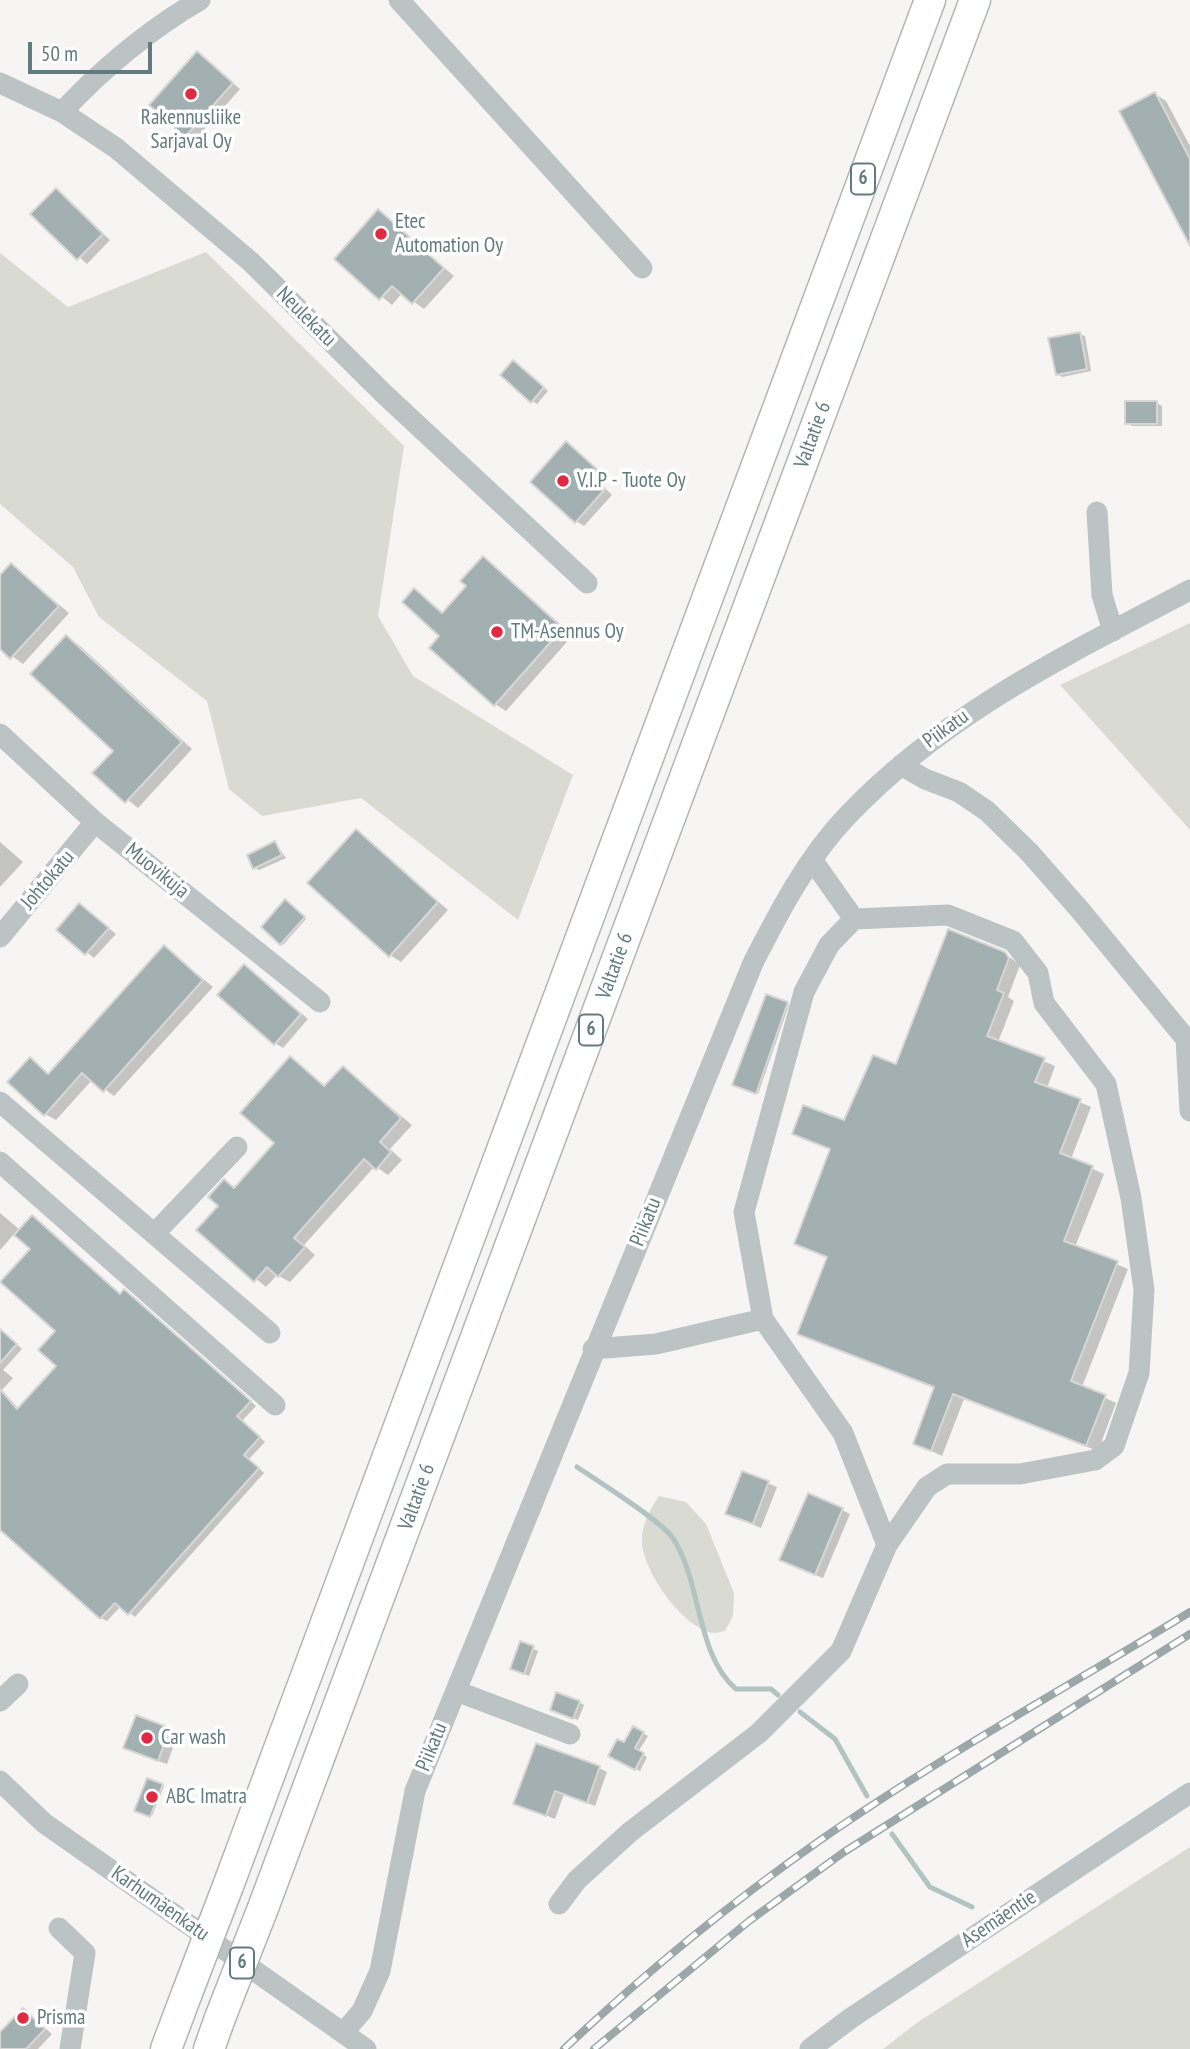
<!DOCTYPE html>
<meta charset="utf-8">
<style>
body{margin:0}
#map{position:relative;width:1190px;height:2049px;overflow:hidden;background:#f6f5f3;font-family:"PT Sans Narrow",sans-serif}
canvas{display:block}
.scale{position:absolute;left:28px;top:42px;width:124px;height:32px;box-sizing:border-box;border:4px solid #627b7e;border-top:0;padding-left:9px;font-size:21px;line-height:24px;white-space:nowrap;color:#627b7e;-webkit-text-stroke:5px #fff;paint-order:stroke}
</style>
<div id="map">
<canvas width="1190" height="2049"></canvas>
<div class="scale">50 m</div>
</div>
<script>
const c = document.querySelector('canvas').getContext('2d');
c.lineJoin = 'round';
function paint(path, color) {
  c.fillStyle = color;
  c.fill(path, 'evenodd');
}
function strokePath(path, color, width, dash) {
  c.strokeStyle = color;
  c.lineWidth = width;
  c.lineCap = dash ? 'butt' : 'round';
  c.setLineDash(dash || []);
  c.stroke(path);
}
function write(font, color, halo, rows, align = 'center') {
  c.font = font + ' "PT Sans Narrow",sans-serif';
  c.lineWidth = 7;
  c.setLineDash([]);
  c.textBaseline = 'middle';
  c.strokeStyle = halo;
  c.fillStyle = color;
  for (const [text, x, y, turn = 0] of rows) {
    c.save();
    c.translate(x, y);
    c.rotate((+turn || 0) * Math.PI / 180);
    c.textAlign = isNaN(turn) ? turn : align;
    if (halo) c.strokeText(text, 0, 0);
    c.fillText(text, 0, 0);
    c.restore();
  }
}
const green = new Path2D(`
 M206,252L404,446L378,616L413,676L573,775L518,920L361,798L262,816L229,789L207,701L99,617L73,567L0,504V253L68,307Z
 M1190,623V830L1060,685Z
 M659,1496L686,1502L706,1524L734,1593L733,1616L725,1631C720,1632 713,1634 709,1632C680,1624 639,1566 642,1537C643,1522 651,1508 659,1496Z
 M1190,1847V2049H883L918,2022Z`);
const shadow = new Path2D(`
 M198,53L240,89L194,141L151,105Z
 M1155,94L1166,101L1190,146V242Z
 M56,191L110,240L87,264L33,214Z
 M378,212L454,276L424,309L402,293L392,305L336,259Z
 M1079,334L1085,336L1091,371L1062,377L1057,374Z
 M518,365L548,391L537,404L532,401Z
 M1157,403L1162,406V426H1132L1127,423Z
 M567,443L607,477L601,484L612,495L584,526L576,521Z
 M483,558L573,635L506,711L495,704L442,636L415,590L444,613L469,586Z
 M12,565L69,613L23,664L0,647V578Z
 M66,638L78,644L192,749L138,808L95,773L116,751Z
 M356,831L448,910L401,962L390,955Z
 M0,842L23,862L0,887Z
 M275,843L286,858L259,870L254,867Z
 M288,903L306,919L283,945L281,944Z
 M80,905L116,934L94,958L58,930Z
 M165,947L213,987L114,1096L92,1080L56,1120L45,1114L30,1060L50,1074Z
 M1004,953L1020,965L1008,997L1014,1001L998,1042L1055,1066L1047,1088L1091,1107L1071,1159L1104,1174L1075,1247L1128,1269L1082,1387L1116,1403L1098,1451L964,1399L942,1456L915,1443L936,1389L799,1334L828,1258L796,1244L832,1150L794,1134L845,1122Z
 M252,971L308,1019L283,1048L275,1043Z
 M767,996L789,1005L758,1094L734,1085Z
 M291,1058L327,1087L344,1068L412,1125L390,1149L402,1160L388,1175L375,1166L304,1245L315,1255L290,1282L277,1275L266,1287L198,1230L220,1205L225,1181L236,1188L276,1143Z
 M0,1213L20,1230L32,1217L38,1220L121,1295H131L256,1406L242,1421L265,1442L249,1459L264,1473L135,1617L121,1606L107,1621L101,1618L0,1528V1329L22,1349L3,1370L13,1378L2,1390L19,1409L58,1365L57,1331L32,1249L15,1233L0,1250Z
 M743,1473L777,1487L761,1528L727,1513Z
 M842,1510L850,1514L823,1578L789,1564Z
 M521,1643L538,1651L529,1676L517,1671Z
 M579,1702L584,1705L578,1720L557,1712Z
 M137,1717L178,1734L167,1764L133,1752Z
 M634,1728L648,1736L638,1752L647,1757L640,1771L610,1756L624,1744Z
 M599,1768L607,1772L595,1806L564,1794L555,1819L515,1803Z
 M148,1780L164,1786L152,1816L137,1810Z
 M23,2010L52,2034L38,2049H0V2035Z`);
const stream = new Path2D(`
 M577,1467C598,1481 660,1520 672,1537C702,1580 695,1654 736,1689H771L778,1695
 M800,1712L835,1739L867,1796
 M892,1834L930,1887L972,1907`);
const building = new Path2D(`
 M197,51L233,83L185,137L149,105Z
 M1155,92L1190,159V246L1119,111Z
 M56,188L103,234L77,260L30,214Z
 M378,209L444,268L412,304L392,286L379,300L334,259Z
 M1080,332L1087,369L1056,375L1048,338Z
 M513,360L544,387L531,403L500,375Z
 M1125,401H1157V424H1125Z
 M566,441L600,472L594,479L605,489L575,523L530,482Z
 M483,556L563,628L494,706L429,648L439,636L402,602L414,588L442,613L466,586L460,581Z
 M11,563L59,606L10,659L0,649V575Z
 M66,635L182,742L125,803L92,773L113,751L30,674Z
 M356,829L438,902L389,957L307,883Z
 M275,841L282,855L253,869L247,855Z
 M285,899L305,917L280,945L261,927Z
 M79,903L109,928L85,955L56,930Z
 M948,929L1005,952L1009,958L997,990L1004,993L987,1036L1045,1058L1035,1082L1081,1099L1060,1153L1093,1166L1064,1241L1118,1261L1071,1381L1106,1395L1086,1446L953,1394L931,1451L913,1444L934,1387L797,1334L827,1257L794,1244L830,1149L792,1134L803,1105L844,1120L873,1055L896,1064Z
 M164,945L203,980L103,1092L82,1073L44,1116L7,1082L30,1057L48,1074Z
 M244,964L301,1014L274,1045L217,995Z
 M766,994L788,1002L756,1094L732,1085Z
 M290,1056L324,1086L343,1066L401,1118L380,1142L391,1152L376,1170L364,1159L294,1238L305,1247L278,1277L267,1267L254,1282L196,1230L218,1206L208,1197L224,1179L234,1188L274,1143L240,1113Z
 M32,1215L120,1294L124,1289L251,1401L237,1416L260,1437L244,1455L259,1468L128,1615L115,1603L100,1619L0,1530V1389L17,1409L56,1366L38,1350L55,1331L0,1282L30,1249L14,1235Z
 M0,1329L17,1344L0,1363Z
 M742,1471L769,1481L753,1524L725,1514Z
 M808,1493L843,1508L815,1575L779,1560Z
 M520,1641L534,1646L524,1674L510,1669Z
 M556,1692L580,1701L573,1719L550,1710Z
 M136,1715L170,1728L158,1761L123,1748Z
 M633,1726L644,1732L635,1748L644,1753L635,1770L608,1756L617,1739L624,1742Z
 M536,1743L600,1766L587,1803L555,1791L546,1816L513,1804Z
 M147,1778L163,1784L150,1817L134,1811Z
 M23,2008L45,2029L26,2049H0V2032Z`);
const minor = new Path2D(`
 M399,0L642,268
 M0,83L62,112L116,148L251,262L383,393L587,583
 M62,112C104,67 147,31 200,0
 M1097,512L1102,595L1113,631
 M0,734L95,822L320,1002
 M901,765L925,779L959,792L987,811L1029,852L1080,910L1186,1039L1190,1111
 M854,919L829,945L804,992L744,1212L763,1319L843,1433L887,1545
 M0,937L95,822
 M0,1102L270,1333
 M0,1162L275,1405
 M155,1233L237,1147
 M593,1349L656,1344L763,1319
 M456,1691L570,1734
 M0,1701L18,1684
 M0,1781L44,1823L366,2049
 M559,1904L577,1880L630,1832L759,1733L841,1651L887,1545L927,1487L947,1474H1020L1095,1460L1114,1446L1139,1373L1144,1290L1131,1198L1106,1084L1044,1003L1038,973L1013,941L948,915L854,919L813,861
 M59,1928L85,1953L70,2049
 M344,2032L362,2011L380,1971L415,1791L753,963C779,912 807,858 847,816C946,712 1065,656 1190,590
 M810,2049L851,2018L1190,1793`);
const highway = new Path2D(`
 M228,1886L930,0
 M263,1908L975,0
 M166,2049L187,1993
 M209,2049L220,2018`);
const rail = new Path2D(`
 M564,2049C644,1974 729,1904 819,1841C938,1758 1066,1688 1190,1612
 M594,2049L749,1921L844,1852L1190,1634`);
const highwayBridge = new Path2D(`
 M187,1993L228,1886
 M220,2018L263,1908`);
const markers = [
 [191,94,7,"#df2a42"],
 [381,234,7,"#df2a42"],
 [563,481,7,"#df2a42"],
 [497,632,7,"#df2a42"],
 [147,1738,7,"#df2a42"],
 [152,1797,7,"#df2a42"],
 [23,2018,7,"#df2a42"]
];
const shields = [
 [863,179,24],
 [591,1030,24],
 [242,1963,24]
];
const shieldNames = [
 ["6",863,179],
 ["6",591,1030],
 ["6",242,1963]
];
const poiNames = [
 ["Rakennusliike",191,118,"center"],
 ["Sarjaval Oy",191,142,"center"],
 ["Etec",395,222],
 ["Automation Oy",395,246],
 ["V.I.P - Tuote Oy",577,481],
 ["TM-Asennus Oy",511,632],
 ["Car wash",161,1738],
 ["ABC Imatra",166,1797],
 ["Prisma",37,2018]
];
const streetNames = [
 ["Neulekatu",306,317,45],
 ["Valtatie 6",813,435,-70],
 ["Piikatu",946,729,-36],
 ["Muovikuja",157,871,39],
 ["Johtokatu",48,880,-50],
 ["Valtatie 6",615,966,-70],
 ["Piikatu",646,1222,-68],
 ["Valtatie 6",417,1497,-70],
 ["Piikatu",432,1747,-68],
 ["Karhumäenkatu",160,1904,35],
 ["Asemäentie",999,1919,-34]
];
paint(green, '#d9dbd2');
paint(shadow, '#0003');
strokePath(stream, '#b2c4c2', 5);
paint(building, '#a2b0b1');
strokePath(building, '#d8d7d6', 2);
strokePath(highway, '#afb6b7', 33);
strokePath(minor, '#bbc3c4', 21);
strokePath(highway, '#fff', 30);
strokePath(rail, '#9ba7a9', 8);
strokePath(rail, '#fff', 5, [16]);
strokePath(highwayBridge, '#afb6b7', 33, []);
strokePath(highwayBridge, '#fff', 30);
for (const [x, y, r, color] of markers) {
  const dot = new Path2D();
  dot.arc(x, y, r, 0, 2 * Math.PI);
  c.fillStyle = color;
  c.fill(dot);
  strokePath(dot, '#fff', 2.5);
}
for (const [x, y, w] of shields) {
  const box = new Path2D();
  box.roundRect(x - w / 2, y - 15.5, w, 31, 5);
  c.fillStyle = '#fff';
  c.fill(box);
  strokePath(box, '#627b7e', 2);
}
write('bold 19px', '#627b7e', null, shieldNames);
write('21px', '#627b7e', '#fff', poiNames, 'left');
write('21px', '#627b7e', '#fff', streetNames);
</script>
